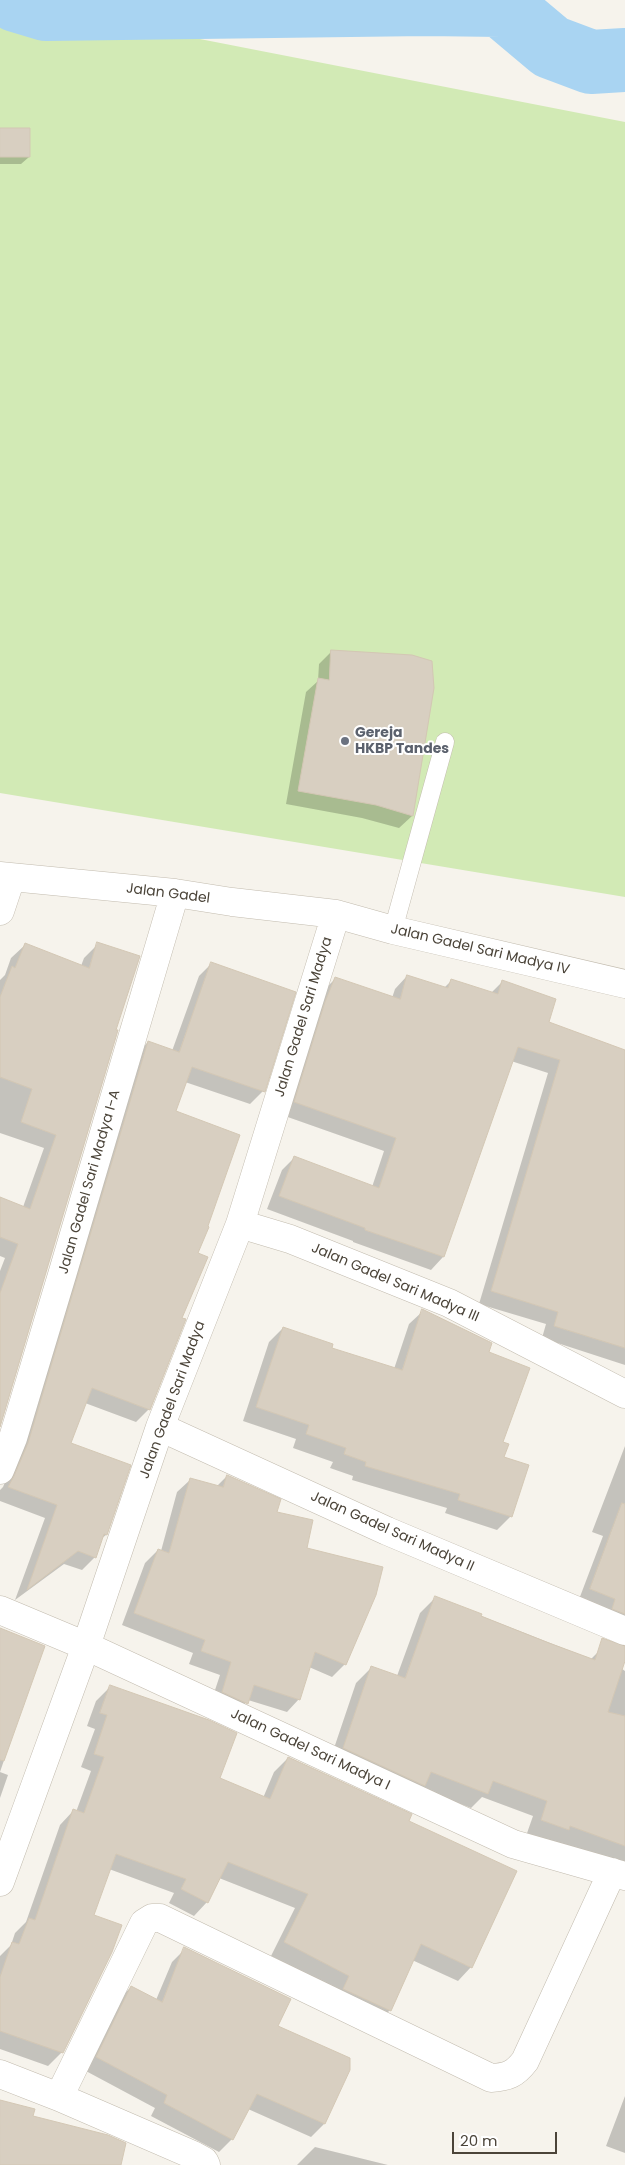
<!DOCTYPE html>
<style>
body{margin:0}
#map{position:relative;width:625px;height:2165px;overflow:hidden;background:#f6f3ec;font-family:Poppins,sans-serif}
canvas{display:block}
.scale{position:absolute;left:452px;top:2132px;width:105px;height:22px;box-sizing:border-box;border:2px solid #4b4439;border-top:0;padding-left:6px;font-size:15px;line-height:18px;white-space:nowrap;color:#4b4439;-webkit-text-stroke:4px #fff;paint-order:stroke}
</style>
<div id="map">
<canvas width="625" height="2165"></canvas>
<div class="scale">20 m</div>
</div>
<script>
const c = document.querySelector('canvas').getContext('2d');
c.lineJoin = 'round';
function paint(path, color) {
  c.fillStyle = color;
  c.fill(path, 'evenodd');
}
function strokePath(path, color, width, dash) {
  c.strokeStyle = color;
  c.lineWidth = width;
  c.lineCap = dash ? 'butt' : 'round';
  c.setLineDash(dash || []);
  c.stroke(path);
}
function write(font, color, halo, rows, align = 'center') {
  c.font = font + ' Poppins,sans-serif';
  c.lineWidth = 4;
  c.setLineDash([]);
  c.textBaseline = 'middle';
  c.strokeStyle = halo;
  c.fillStyle = color;
  for (const [text, x, y, turn = 0] of rows) {
    c.save();
    c.translate(x, y);
    c.rotate((+turn || 0) * Math.PI / 180);
    c.textAlign = isNaN(turn) ? turn : align;
    if (halo) c.strokeText(text, 0, 0);
    c.fillText(text, 0, 0);
    c.restore();
  }
}
const green = new Path2D(`
 M0,0L625,122V897L0,793Z`);
const shadow = new Path2D(`
 M0,130L29,157L21,164H0Z
 M332,651L412,816L399,828L362,818L286,804L306,692L318,681L319,664Z
 M98,944L115,1030L0,1423V1271L5,1258L0,1256V1199L23,1207L44,1148L0,1133V980L5,975L11,958L25,945L81,966L84,958Z
 M212,963L263,1091L250,1104L185,1082L174,1112L197,1254L181,1318L149,1409L136,1422L85,1403L69,1444L129,1466L106,1535L101,1539L95,1557L82,1570L64,1564L15,1600L45,1518L0,1501V1490L3,1487L15,1457L135,1055L148,1042L172,1051L199,976Z
 M407,976L444,988L452,980L491,993L502,982L547,1022L625,1051V1365L542,1338L546,1324L479,1304L548,1073L511,1061L443,1257L431,1270L353,1242V1241L267,1209L282,1170L294,1158L372,1187L384,1151L282,1115L322,992L335,979L392,998L395,989Z
 M423,1311L488,1353L511,1516L497,1530L445,1513L447,1508L352,1480L353,1476L330,1468L333,1462L293,1448L296,1439L243,1421L269,1342L283,1328L330,1349L394,1369L409,1324Z
 M625,1446V1622L578,1602L603,1536L592,1532Z
 M227,1476L276,1512L305,1548L345,1664L332,1677L309,1667L299,1699L287,1712L248,1700L234,1716L210,1705L220,1675L189,1664L193,1653L122,1625L145,1563L158,1550L161,1551L177,1492L190,1480L216,1487Z
 M435,1598L591,1659L598,1652L625,1671V1867L555,1842L552,1844L526,1836L533,1816L482,1797L471,1808L421,1789L329,1763L356,1683L371,1668L397,1676L420,1613Z
 M0,1630L43,1646L0,1772Z
 M110,1687L219,1778L263,1798L274,1772L288,1758L408,1821L471,1967L458,1981L412,1960L390,2010L376,2024L337,1990L271,1956L295,1908L219,1878L207,1902L194,1916L169,1903L174,1893L109,1869L93,1916L62,2052L48,2066L0,2049V1956L11,1945L15,1933L26,1922L60,1825L73,1811L76,1812L91,1771L81,1767L95,1729L87,1726L96,1701Z
 M0,1772L8,1775L0,1798Z
 M185,1949L276,2027L348,2070L324,2124L311,2137L248,2109L232,2139L219,2152L151,2116L155,2108L84,2070L118,2000L131,1987L156,2000L172,1962Z
 M625,2096V2153L606,2146Z
 M315,2147L388,2165H297Z`);
const river = new Path2D(`
 M16,0L46,9L426,4L501,5L551,47L591,62L625,60`);
const building = new Path2D(`
 M0,128H30V157H0Z
 M331,650L412,655L432,661L434,688L413,816L376,805L298,791L318,678L329,680Z
 M97,942L140,956L116,1030H118L0,1427V1293L18,1244L0,1237V1197L30,1209L56,1135L21,1122L32,1089L0,1077V997L12,966L15,968L25,943L89,968Z
 M211,962L296,992L265,1092L192,1067L176,1111L240,1135L208,1226L209,1227L198,1253L208,1257L182,1318L186,1319L150,1410L92,1388L71,1443L131,1465L107,1535L104,1534L96,1558L78,1551L27,1590L57,1505L8,1487L14,1476L28,1443L148,1041L179,1052Z
 M407,975L448,988L451,979L498,994L502,980L556,999L549,1022L625,1050V1348L554,1326L558,1312L491,1291L560,1060L518,1047L444,1257L365,1230V1228L279,1196L294,1156L379,1188L396,1138L294,1102L325,1002L335,977L400,999Z
 M422,1309L492,1343L489,1352L530,1368L503,1442L509,1444L504,1457L529,1465L512,1517L458,1500L460,1494L365,1466L366,1462L344,1454L346,1448L306,1434L309,1425L256,1407L283,1327L333,1344L332,1348L402,1370Z
 M227,1475L281,1499L277,1512L313,1520L307,1548L383,1567L376,1595L346,1665L315,1652L300,1700L254,1685L248,1704L222,1692L231,1662L201,1651L205,1640L134,1613L158,1549L169,1553L190,1478L223,1487Z
 M622,1503L625,1504V1614L612,1609L615,1599L590,1589Z
 M435,1596L482,1614L481,1616L549,1643L595,1660L602,1638L625,1646V1661L608,1712L625,1716V1846L570,1826L569,1830L541,1820L547,1801L493,1781L488,1794L431,1772L425,1786L343,1748L371,1666L405,1678Z
 M0,1628L45,1646L4,1761L0,1760Z
 M110,1685L209,1720L237,1733L220,1778L270,1799L288,1757L412,1814L409,1821L517,1871L472,1968L421,1944L391,2011L343,1989L349,1976L284,1942L308,1894L228,1862L208,1903L181,1889L186,1879L116,1854L94,1915L122,1925L112,1952L63,2053L0,2031V1977L12,1942L19,1944L29,1918L35,1920L73,1809L84,1813L104,1757L94,1754L107,1715L100,1713Z
 M184,1947L291,1999L278,2026L350,2058V2070L325,2124L257,2094L233,2140L164,2103L167,2095L96,2057L131,1986L162,2002Z
 M0,2100L35,2109L33,2116L108,2135L126,2143L121,2165H0Z`);
const service = new Path2D(`
 M393,930L445,742`);
const minor = new Path2D(`
 M0,876L175,893L232,902L336,914L393,930L625,984
 M0,911L11,878
 M240,1224L290,1239L449,1303L625,1394
 M160,1427L387,1531L625,1631
 M0,1470L13,1438L62,1275L175,893
 M0,1610L86,1646L513,1844L625,1876
 M0,1882L86,1646L160,1427L240,1224L336,914
 M0,2074L59,2097L193,2155L204,2161L206,2165
 M59,2097L144,1923L152,1918H160L491,2078C508,2077 515,2074 525,2061L612,1872`);
const markers = [
 [345,741,5,"#6b7280"]
];
const worshipNames = [
 ["Gereja",355,733],
 ["HKBP Tandes",355,749]
];
const streetNames = [
 ["Jalan Gadel",168,894,7],
 ["Jalan Gadel Sari Madya IV",480,950,13],
 ["Jalan Gadel Sari Madya",304,1017,-73],
 ["Jalan Gadel Sari Madya I-A",90,1182,-74],
 ["Jalan Gadel Sari Madya III",395,1283,23],
 ["Jalan Gadel Sari Madya",173,1400,-70],
 ["Jalan Gadel Sari Madya II",392,1532,24],
 ["Jalan Gadel Sari Madya I",310,1750,25]
];
paint(green, '#d2eab5');
paint(shadow, '#0003');
strokePath(river, '#a9d4f2', 64);
paint(building, '#d8cfc1');
strokePath(building, '#d3c7b4', 1);
strokePath(service, '#c2bbae', 19);
strokePath(minor, '#c2bbae', 29);
strokePath(service, '#fff', 18);
strokePath(minor, '#fff', 28);
for (const [x, y, r, color] of markers) {
  const dot = new Path2D();
  dot.arc(x, y, r, 0, 2 * Math.PI);
  c.fillStyle = color;
  c.fill(dot);
  strokePath(dot, '#fff', 2);
}
write('bold 14px', '#5b616d', '#fff', worshipNames, 'left');
write('14px', '#4b4439', '#fff', streetNames);
</script>
